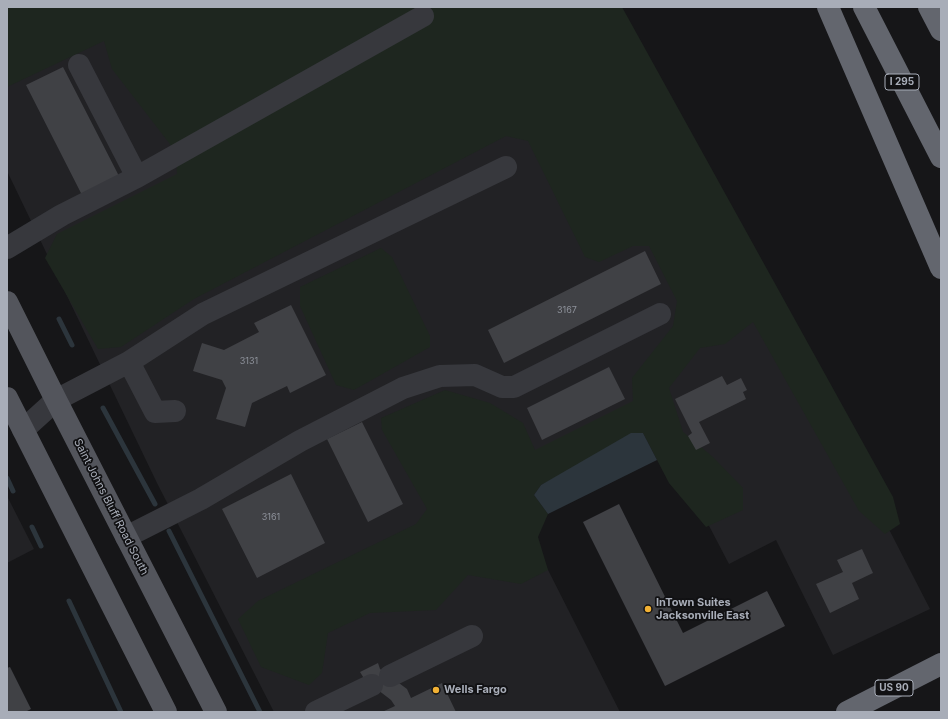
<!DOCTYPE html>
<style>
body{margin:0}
#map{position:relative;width:948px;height:719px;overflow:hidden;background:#161618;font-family:Inter,sans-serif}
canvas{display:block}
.frame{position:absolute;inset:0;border:8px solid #a8adb8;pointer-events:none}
</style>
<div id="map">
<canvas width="948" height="719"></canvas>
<div class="frame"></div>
</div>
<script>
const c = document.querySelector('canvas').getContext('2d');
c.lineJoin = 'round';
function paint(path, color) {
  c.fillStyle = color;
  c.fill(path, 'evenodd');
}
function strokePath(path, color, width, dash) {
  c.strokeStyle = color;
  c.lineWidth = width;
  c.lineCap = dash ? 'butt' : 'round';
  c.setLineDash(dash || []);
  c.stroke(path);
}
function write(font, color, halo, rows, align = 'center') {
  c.font = font + ' Inter,sans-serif';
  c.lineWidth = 3.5;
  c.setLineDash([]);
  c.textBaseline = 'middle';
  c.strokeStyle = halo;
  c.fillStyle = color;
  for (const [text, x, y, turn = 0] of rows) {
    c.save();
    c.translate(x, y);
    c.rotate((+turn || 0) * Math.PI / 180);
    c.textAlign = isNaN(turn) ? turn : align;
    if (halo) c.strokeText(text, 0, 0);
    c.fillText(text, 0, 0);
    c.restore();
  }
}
const built = new Path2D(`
 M7,7H611L860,473L930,609L833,655L776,540L729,564L650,413L506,487L620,712H274L157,483L7,171Z
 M7,496L34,549L7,563Z`);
const green = new Path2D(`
 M7,7H622L893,497L900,524L885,534L859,511L753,322L725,344L700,348L669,388L683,432L713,457L743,488V510L706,527L669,483L643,433L541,485L534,495L548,514L538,537L548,570L521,584L468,575L436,610L370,613L328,633L322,673L309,685L261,667L238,619L258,601L416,524L427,509L382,430L381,418L445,390L490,403L523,423L535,450L633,401L632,378L673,326L677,301L649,246H633L599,262L585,257L528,141L506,136L194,299L121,347L98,349L45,258L57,234L177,174L176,152L112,69L104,41L7,87Z
 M381,248L392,257L430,336V347L354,390L336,385L300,306V287Z`);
const water = new Path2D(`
 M631,433H643L657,460L548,514L534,495L541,485Z`);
const stream = new Path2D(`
 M59,319L72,345
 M103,408L155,504
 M7,478L13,491
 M32,527L41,546
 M169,531L260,712
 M69,601L121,712`);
const building = new Path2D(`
 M63,67L120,178L83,197L26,85Z
 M645,251L661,284L504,363L488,330Z
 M291,305L326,375L290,393L287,386L252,403L245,427L216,419L226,388L222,380L193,371L202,343L224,350L259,332L254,323Z
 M609,367L625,399L542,440L527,408Z
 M722,376L727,385L741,378L747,390L743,392L746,399L699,422L710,443L696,450L688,436L692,433L675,399Z
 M362,422L403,504L368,522L327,439Z
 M291,474L325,543L257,578L222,509Z
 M619,504L683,633L767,591L785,626L665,686L583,522Z
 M862,549L873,573L852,583L859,599L830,613L816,584L843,572L837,560Z
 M378,663L380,669L407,689L411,698L442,683L456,712H382L395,706L391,700L365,680L360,672Z
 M10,667L31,709L25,712H7V668Z`);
const minor = new Path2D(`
 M137,177L423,16
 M7,248L62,215L137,177L79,65
 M129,362L155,412L175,411
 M23,430L56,400L129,362L203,314L506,167
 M126,537L201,499L300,441L403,388L440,376L475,375L502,387H514L660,314
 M390,676L472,636
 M316,712L372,685`);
const major = new Path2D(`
 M7,302L56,400L216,712
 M7,398L166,712`);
const highway = new Path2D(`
 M828,7L941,268
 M864,7L941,157
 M929,7L941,30
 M847,712L941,664`);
const markers = [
 [648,609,4,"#f2b134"],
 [436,690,4,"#f2b134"]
];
const numberNames = [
 ["3167",567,310],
 ["3131",249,361],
 ["3161",271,517]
];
const shields = [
 [902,82,34],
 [894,688,38]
];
const shieldNames = [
 ["I 295",902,82],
 ["US 90",894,688]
];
const streetNames = [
 ["Saint Johns Bluff Road South",111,507,63]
];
const poiNames = [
 ["InTown Suites",656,603],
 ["Jacksonville East",656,616],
 ["Wells Fargo",444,690]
];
paint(built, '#222225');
paint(green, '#1e261f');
paint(water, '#2c353c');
strokePath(stream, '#2c353c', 5);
paint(building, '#404145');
strokePath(minor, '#37383d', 22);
strokePath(major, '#53555c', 22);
strokePath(highway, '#63666e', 22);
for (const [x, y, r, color] of markers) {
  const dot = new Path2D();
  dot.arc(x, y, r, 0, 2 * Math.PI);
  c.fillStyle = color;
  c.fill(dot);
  strokePath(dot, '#111113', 1.5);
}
write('9px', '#8e929b', null, numberNames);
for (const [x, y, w] of shields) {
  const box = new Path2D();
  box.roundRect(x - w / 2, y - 8, w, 16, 3);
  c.fillStyle = '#111113';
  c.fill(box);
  strokePath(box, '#a8adb8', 1);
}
write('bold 10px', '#a8adb8', null, shieldNames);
write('11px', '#a8adb8', '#111113', streetNames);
write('bold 11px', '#a8adb8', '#111113', poiNames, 'left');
</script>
